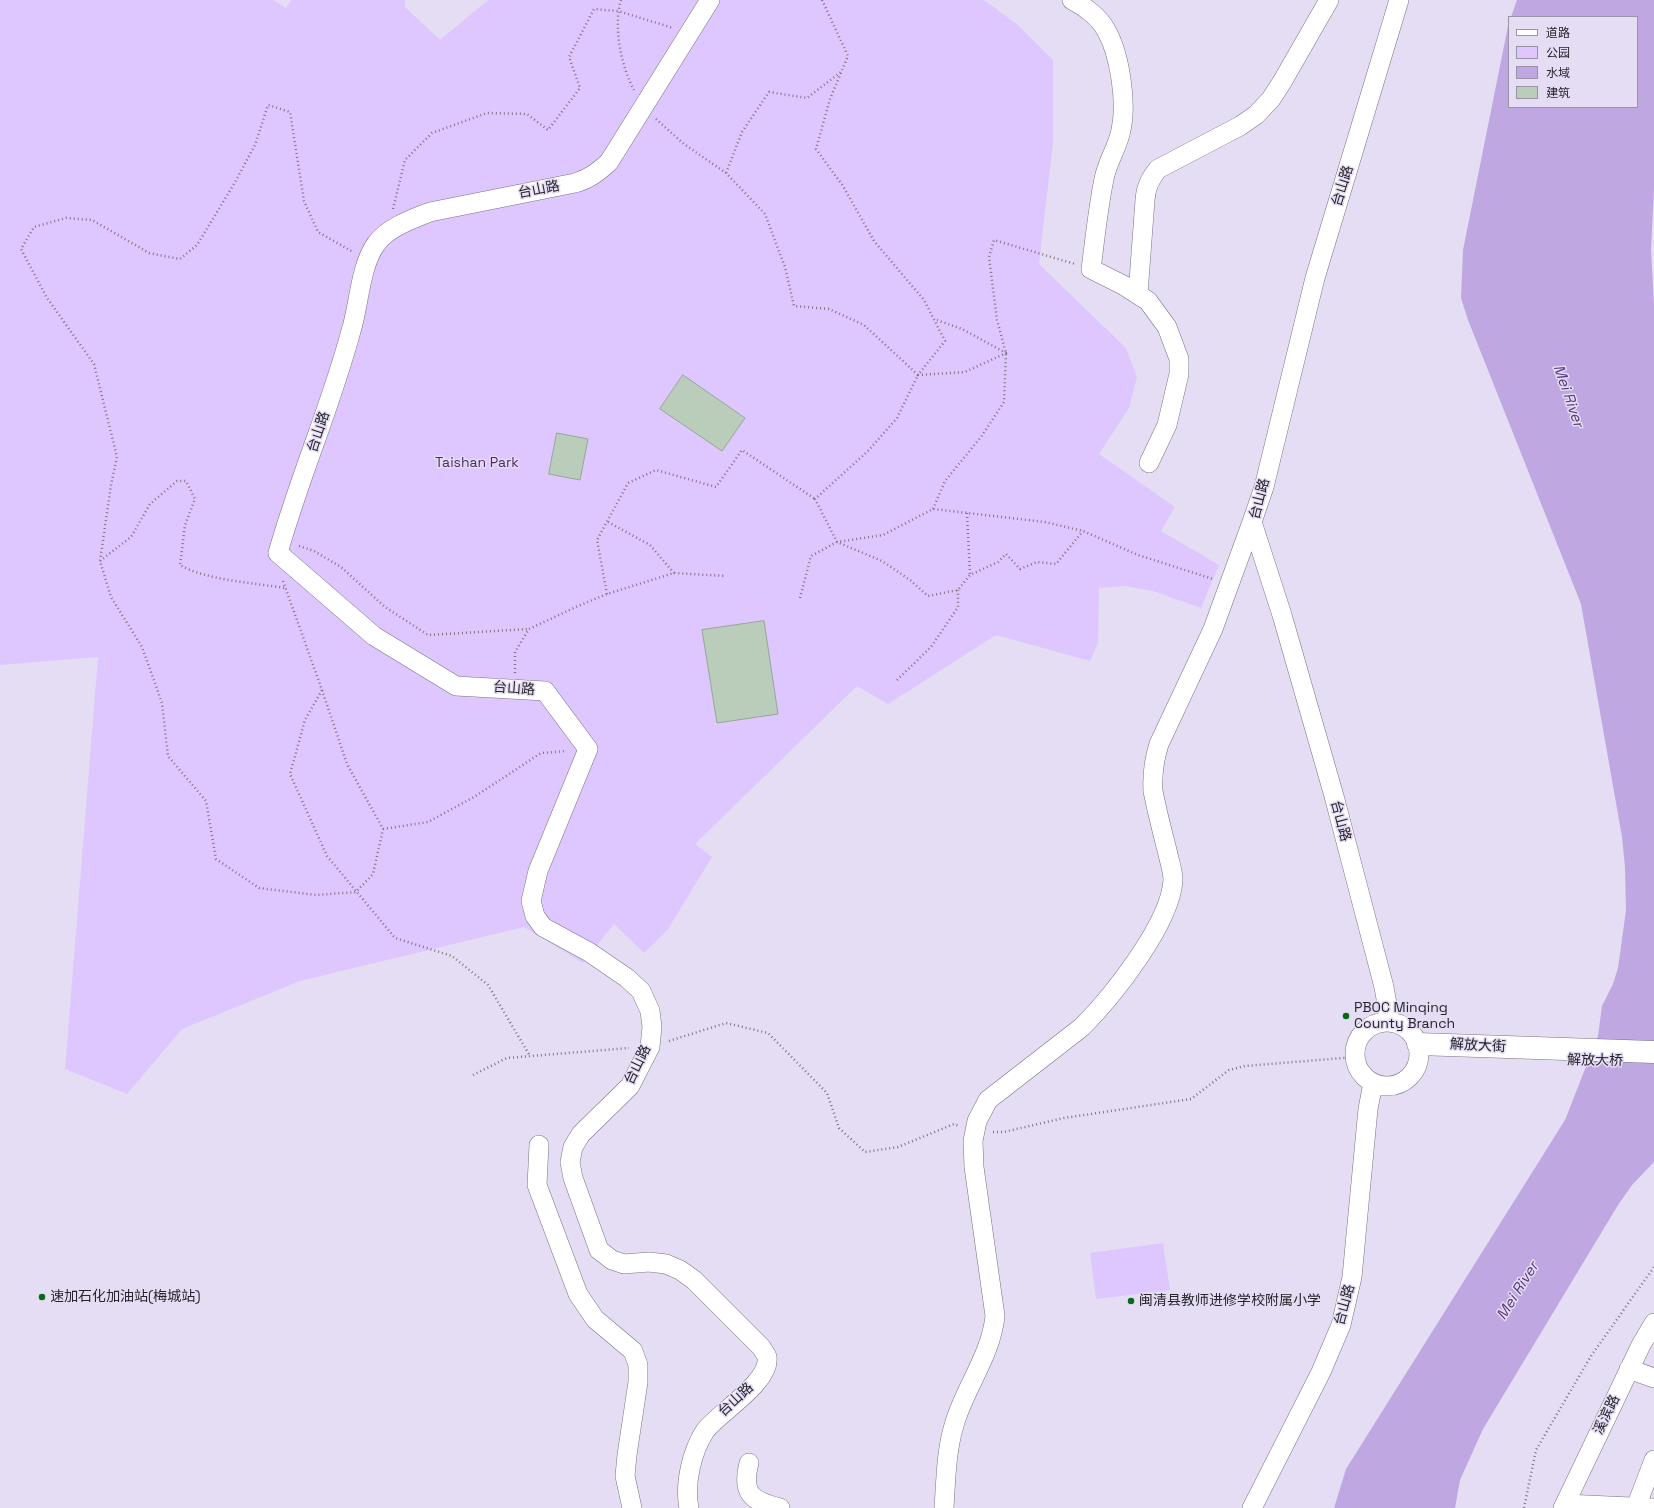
<!DOCTYPE html>
<meta charset="utf-8">
<style>
body{margin:0}
#map{position:relative;width:1654px;height:1508px;overflow:hidden;background:#e5ddf3;font-family:"Space Grotesk","Noto Sans SC",sans-serif}
canvas{display:block}
.legend{position:absolute;left:1508px;top:16px;width:130px;height:92px;box-sizing:border-box;background:#e5ddf3;border:1px solid #9993a3;margin:0;padding:5px 7px;list-style:none;font-size:12px;color:#27242c}
.legend li{display:flex;align-items:center;gap:8px;height:20px}
.legend b{width:20px;border:1px solid #9993a3}
</style>
<div id="map">
<canvas width="1654" height="1508"></canvas>
<ul class="legend">
<li><b style="height:5px;background:#fff"></b>道路</li>
<li><b style="height:11px;background:#dec7ff"></b>公园</li>
<li><b style="height:11px;background:#bfa7e1"></b>水域</li>
<li><b style="height:11px;background:#baccba"></b>建筑</li>
</ul>
</div>
<script>
const c = document.querySelector('canvas').getContext('2d');
c.lineJoin = 'round';
function paint(path, color) {
  c.fillStyle = color;
  c.fill(path, 'evenodd');
}
function strokePath(path, color, width, dash) {
  c.strokeStyle = color;
  c.lineWidth = width;
  c.lineCap = dash ? 'butt' : 'round';
  c.setLineDash(dash || []);
  c.stroke(path);
}
function write(font, color, halo, rows, align = 'center') {
  c.font = font + ' "Space Grotesk","Noto Sans SC",sans-serif';
  c.lineWidth = 3;
  c.setLineDash([]);
  c.textBaseline = 'middle';
  c.strokeStyle = halo;
  c.fillStyle = color;
  for (const [text, x, y, turn = 0] of rows) {
    c.save();
    c.translate(x, y);
    c.rotate((+turn || 0) * Math.PI / 180);
    c.textAlign = isNaN(turn) ? turn : align;
    if (halo) c.strokeText(text, 0, 0);
    c.fillText(text, 0, 0);
    c.restore();
  }
}
const green = new Path2D(`
 M0,0H273L286,8L291,0H405V7L440,40L488,0H984L1018,25L1053,60V143L1039,264L1126,348L1137,377L1129,408L1099,454L1175,507L1161,531L1219,565L1201,608L1153,591L1124,586L1099,588L1098,643L1090,661L996,635L888,704L857,686L695,844L712,857L668,929L644,953L614,924L583,963L524,927L300,981L182,1029L127,1094L65,1069L98,657L0,665Z
 M1163,1243L1170,1290L1096,1299L1090,1253Z`);
const water = new Path2D(`
 M1517,0H1654V189L1651,250L1654,305V1162L1632,1185L1618,1205L1483,1429L1460,1480L1455,1508H1334L1346,1469L1565,1120L1598,1036L1602,1006L1613,984L1618,968L1626,910L1625,867L1622,837L1581,604L1468,320L1461,298L1463,250L1509,21V107H1637V17H1511Z`);
const building = new Path2D(`
 M683,375L745,418L722,451L660,409Z
 M557,433L588,439L580,480L549,474Z
 M764,621L778,714L717,723L702,630Z`);
const path = new Path2D(`
 M621,0C613,27 621,66 634,90
 M822,0L848,56L830,99L816,149L843,186L874,241L924,300L945,341L918,375L965,372L1006,353L962,329L934,319
 M656,119L684,144L726,173L765,214L785,267L794,306L829,309L864,325L918,375L897,418L867,452L815,499L837,542L883,535L933,509L1045,522L1083,531L1138,555L1213,579
 M726,173L742,132L769,92L807,98L841,72
 M393,209L405,160L432,133L487,113L527,114L548,130L580,88L569,57L594,9L618,11L673,28
 M933,509L945,481L981,437L1004,402L1006,353L997,320L989,257L994,240L1075,264
 M967,513L970,575
 M608,522L650,545L674,573
 M299,546L314,551L341,567L385,607L428,635L529,629
 M100,561L131,537L150,504L177,481H186L195,499L185,525L180,565C205,580 255,583 285,588
 M283,581L322,690L305,720L290,774L327,856L395,938L452,956L488,985L530,1056
 M607,594L597,540L628,483L656,470L716,487L742,450L815,499
 M800,598L811,556L837,542L882,561L910,580L928,596L958,590L970,575L998,562L1006,554L1020,569L1037,562L1056,564L1083,531
 M515,673V652L529,629L578,606L607,594L674,573L726,576
 M897,680L931,647L958,607V590
 M322,690L347,764L383,829L373,874L356,892L316,895L259,888L216,859L206,801L168,756L162,703L142,647L111,597L100,561L111,485L117,457L94,364L47,298L21,249L34,227L66,218L92,220L149,253L180,259L197,245L234,184L255,145L268,105L290,112L304,201L318,232L353,252
 M383,829L428,822L474,797L541,753L567,751
 M669,1041L726,1023L768,1033L827,1093L839,1128L865,1152L898,1147L954,1124L959,1126
 M473,1075L507,1058L629,1048
 M993,1132H1004L1064,1118L1191,1099L1229,1070L1245,1066L1355,1057
 M1524,1508L1536,1450L1591,1356L1654,1267`);
const minor = new Path2D(`
 M1072,0C1084,6 1099,17 1106,30C1120,54 1127,103 1121,130C1118,147 1107,162 1104,179C1098,208 1095,239 1091,269L1123,285L1148,301L1167,327L1179,359V374L1167,425L1149,463
 M1138,294L1145,200C1146,187 1150,179 1158,169L1240,126L1256,115L1271,99L1282,82L1329,0
 M1390,1021L1384,987L1334,796L1282,615L1252,522L1264,487L1315,278L1399,0
 M1355 1054a32 32 0 1 1 64 0a32 32 0 1 1-64 0Z
 M539,1145L537,1185L578,1294L595,1319L633,1351L638,1365V1382L627,1455L625,1476L632,1508
 M1629,1369L1654,1378
 M749,1463C741,1494 752,1501 780,1508
 M1565,1504L1653,1508
 M1636,1507L1654,1460
 M689,1508C684,1484 692,1451 705,1431C718,1413 771,1382 767,1357C766,1354 763,1350 761,1347L694,1280L680,1270L666,1264L649,1262L624,1264L612,1260L599,1250L573,1178L570,1162L573,1147L581,1134L630,1086L650,1047L652,1027L650,1011L641,991L627,978L589,952L543,927L535,916L531,901L538,871L588,749L545,691L456,686L374,636L278,553C299,478 331,406 351,331C359,306 360,266 376,244C387,228 412,219 430,212L575,183C589,179 598,172 609,162L710,0
 M944,1508C946,1479 946,1450 955,1422C966,1386 991,1355 995,1316L974,1167L973,1141L977,1121L988,1100L1082,1027C1112,997 1171,923 1173,880C1173,871 1169,860 1167,850C1162,831 1157,811 1153,791C1152,774 1154,760 1159,744L1213,629L1252,522
 M1252,1508L1321,1372L1341,1325L1352,1277L1368,1109L1373,1083
 M1563,1508L1641,1345L1654,1323`);
const major = new Path2D(`
 M1418,1044L1654,1052`);
const markers = [
 [1346,1016,4,"#066a16"],
 [42,1297,4,"#066a16"],
 [1131,1301,4,"#066a16"]
];
const streetNames = [
 ["台山路",1343,186,-73],
 ["台山路",539,190,-11],
 ["台山路",319,432,-72],
 ["台山路",1260,499,-76],
 ["台山路",514,689,4],
 ["台山路",1340,821,75],
 ["解放大街",1478,1046,3],
 ["解放大桥",1595,1061,1],
 ["台山路",638,1065,-64],
 ["台山路",1345,1305,-75],
 ["台山路",736,1400,-43],
 ["溪滨路",1607,1415,-64]
];
const parkNames = [
 ["Taishan Park",477,463]
];
const poiNames = [
 ["PBOC Minqing",1354,1008],
 ["County Branch",1354,1024],
 ["速加石化加油站(梅城站)",50,1297],
 ["闽清县教师进修学校附属小学",1139,1301]
];
const waterNames = [
 ["Mei River",1568,396,71],
 ["Mei River",1518,1291,-58]
];
paint(green, '#dec7ff');
paint(water, '#bfa7e1');
paint(building, '#baccba');
strokePath(building, '#96a795', 1);
strokePath(minor, '#797185', 20);
strokePath(major, '#797185', 23);
strokePath(path, '#7d7786', 2.5, [1, 3]);
strokePath(minor, '#fff', 19);
strokePath(major, '#fff', 22);
for (const [x, y, r, color] of markers) {
  const dot = new Path2D();
  dot.arc(x, y, r, 0, 2 * Math.PI);
  c.fillStyle = color;
  c.fill(dot);
  strokePath(dot, '#e5ddf3', 1.5);
}
write('14px', '#27242c', '#e5ddf3', streetNames);
write('14px', '#4b2a6f', '#e5ddf3', parkNames);
write('14px', '#27242c', '#e5ddf3', poiNames, 'left');
write('italic 15px', '#59387e', '#e5ddf3', waterNames);
</script>
